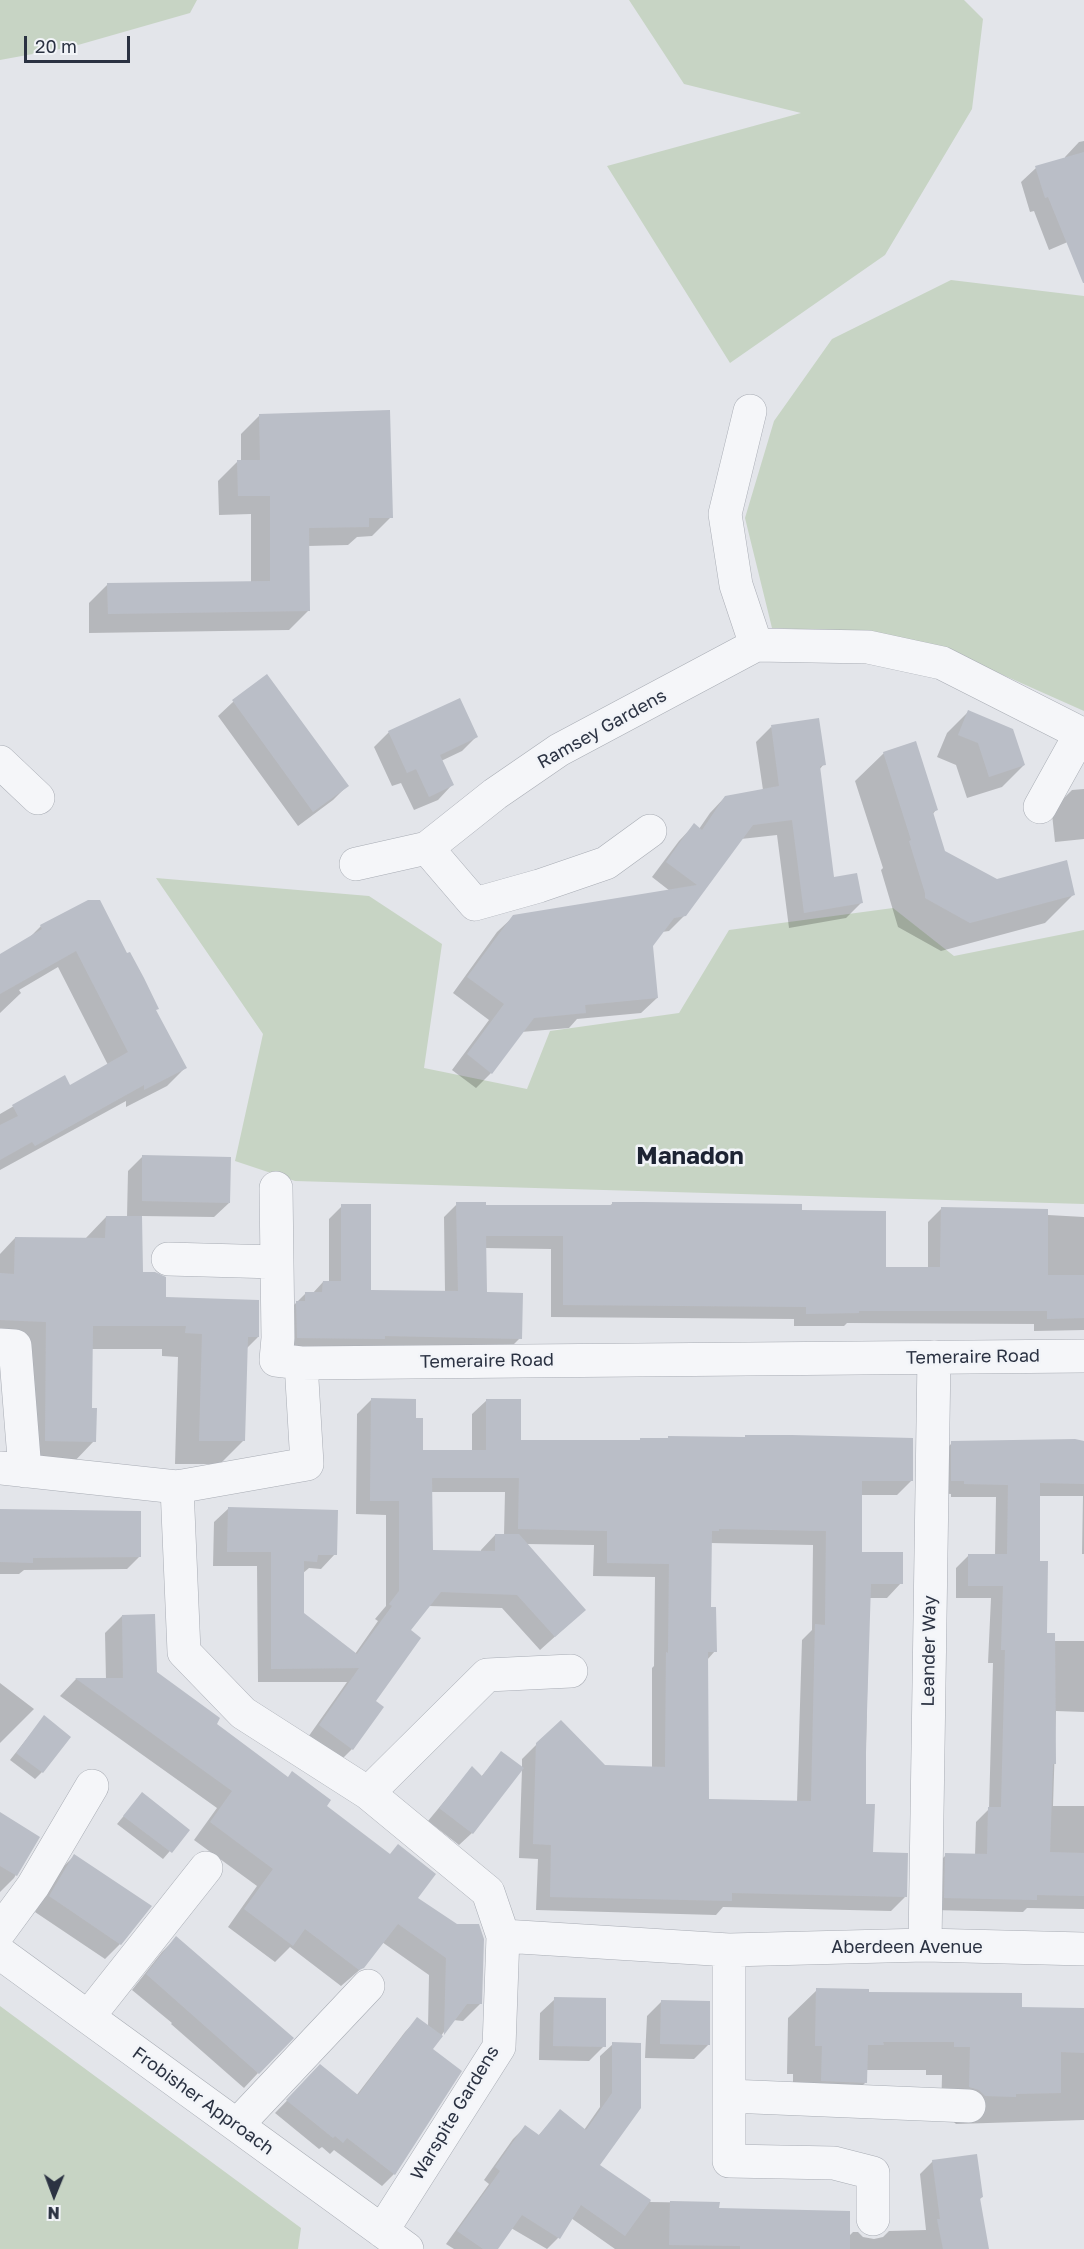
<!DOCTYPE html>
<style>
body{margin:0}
#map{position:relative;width:1084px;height:2249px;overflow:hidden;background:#e3e5ea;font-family:"Golos Text",sans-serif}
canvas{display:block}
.north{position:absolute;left:24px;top:2165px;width:60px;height:60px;-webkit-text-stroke:4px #f2f4f8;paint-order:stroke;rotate:181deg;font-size:16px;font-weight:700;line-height:24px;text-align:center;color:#2b3242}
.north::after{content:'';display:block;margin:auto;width:21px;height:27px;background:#2b3242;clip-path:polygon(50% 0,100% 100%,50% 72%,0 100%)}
.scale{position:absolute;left:24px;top:36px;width:106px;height:27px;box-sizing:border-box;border:3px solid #2b3242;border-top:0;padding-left:8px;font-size:18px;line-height:21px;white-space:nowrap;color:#2b3242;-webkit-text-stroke:4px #f2f4f8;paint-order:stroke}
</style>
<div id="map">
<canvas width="1084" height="2249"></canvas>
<div class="north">N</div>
<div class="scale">20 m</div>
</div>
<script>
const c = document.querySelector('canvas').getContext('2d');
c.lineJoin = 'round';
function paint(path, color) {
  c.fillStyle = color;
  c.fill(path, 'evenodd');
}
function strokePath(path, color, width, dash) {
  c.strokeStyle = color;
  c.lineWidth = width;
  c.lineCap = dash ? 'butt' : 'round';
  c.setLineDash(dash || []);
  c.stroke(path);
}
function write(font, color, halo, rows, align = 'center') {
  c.font = font + ' "Golos Text",sans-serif';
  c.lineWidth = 5;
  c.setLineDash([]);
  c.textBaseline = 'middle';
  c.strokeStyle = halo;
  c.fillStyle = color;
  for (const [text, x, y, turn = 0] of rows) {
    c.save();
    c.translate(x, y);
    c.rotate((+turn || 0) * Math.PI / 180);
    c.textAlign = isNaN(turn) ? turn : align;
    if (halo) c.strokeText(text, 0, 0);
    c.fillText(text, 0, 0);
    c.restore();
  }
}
const green = new Path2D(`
 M0,0H197L190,13L71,47L0,60Z
 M629,0H964L983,19L972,109L885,255L730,363L607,166L801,113L684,84Z
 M951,280L1084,296V711L956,654L821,630L772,628L745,518L774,421L832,339Z
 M156,878L369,896L442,944L424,1068L527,1089L550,1031L679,1013L729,930L893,908L954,956L1084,930V1204L295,1181L235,1161L263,1034Z
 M0,2006L301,2228L298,2249H0Z`);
const shadow = new Path2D(`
 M1084,141V231L1077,238L1049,250L1034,211L1030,212L1021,182L1036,168L1065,159V157L1079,142Z
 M260,415L391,517L372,536L357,537L348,545L308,546V611L289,630L89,633V603L108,584L251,583V514L219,515L218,481L237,462H241V434Z
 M267,676L347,786L333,800L298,826L218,716L233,702Z
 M969,711L1024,765L1002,787L967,798L956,765L937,757L947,733Z
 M771,727L824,764L819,770L832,879L861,903L846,918L789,928L777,835L741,839L685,915L669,931L662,932L651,946L657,998L641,1013L577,1019L569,1028L521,1032L491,1073L476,1088L452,1070L489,1020L453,993L497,932L513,917L670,891L652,877L679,841L694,825L699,829L710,813L725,797L763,790L756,742Z
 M389,732L476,737L462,751L441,761L452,785L438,800L414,810L401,783L392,786L374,747Z
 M884,753L936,810L932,815L944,852L997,881L1074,894L1045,923L941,951L898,927L881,870L883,868L855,781Z
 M1084,789V839L1055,842L1052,814L1056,806L1072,790Z
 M88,901L155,1010L185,1068L167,1086L126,1107V1101L0,1170V1114L64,1077L70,1087L108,1065L58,967L19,990L21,993L0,1013V955L28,939L41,926Z
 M143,1156L229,1203L214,1217L141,1216V1273L165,1298L258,1337L246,1349L244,1440L220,1464H175L178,1357L162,1356V1349H91L90,1410L94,1441L71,1465L21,1464L0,1344V1254L15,1238L85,1239L106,1217H127L128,1171Z
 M457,1204L484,1206H609L612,1204L800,1211L884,1269L928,1268V1222L941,1209L1084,1217V1330L1034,1331V1324L847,1323L844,1326H794V1319L551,1317V1249L485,1248L486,1294L520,1338L507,1351L284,1350V1315L306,1293L312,1294L323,1282L329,1283V1219L342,1206L370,1291L445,1292L444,1217Z
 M371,1400L414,1419L421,1451H472V1414L487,1400L519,1441L912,1480L897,1495H861L860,1553L901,1583L887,1598H869L865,1805L872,1854L905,1897L891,1911L723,1907L716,1915L536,1910L538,1859L519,1858L522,1769L472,1833L459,1845L428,1821L472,1768L481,1777L501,1753L522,1768V1759L537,1744L604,1767L652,1768V1668L654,1666L655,1577L593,1576L594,1545L526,1544L569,1624L540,1650L502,1608L428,1606L409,1630L352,1749L338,1763L306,1740L347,1682H258L257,1566H213L214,1522L229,1508L335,1554L321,1569L309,1568L302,1574L303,1614L355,1654L378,1621L375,1619L386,1606V1515L356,1514L357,1414ZM431,1492H505L504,1535H495L481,1550V1552L431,1551ZM710,1543L813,1545L812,1630L802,1640L797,1802L707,1800V1660L715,1651L710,1608Z
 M1084,1441V1554H1082L1083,1496H1038V1562L1046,1635L1054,1641H1084V1712L1056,1711L1053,1806H1084V1909L1027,1908L1023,1912L932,1910L933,1868L946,1855H975L976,1822L989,1809L993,1663H988L991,1598H956V1568L969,1555H995L996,1497H951V1494L939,1493V1456L952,1443Z
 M0,1510L140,1556L127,1569L24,1570L19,1574H0Z
 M122,1616L155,1673L214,1724L325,1806L416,1898L480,2004L463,2021L453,2020L431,2049L394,2174L382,2186L334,2150L330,2154L322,2147L319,2149L275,2113L308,2079L356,2096L405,2032L417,2019L428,2027L429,1975L382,1942L363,1967L341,1986L290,1947L275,1962L228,1927L257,1886L194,1840L217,1808L60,1696L76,1679L106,1680L105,1633Z
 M0,1683L34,1709L0,1743Z
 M44,1717L42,1772L35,1779L10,1760Z
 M142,1794L188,1830L163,1859L117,1824Z
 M0,1815L38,1837L14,1878L0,1892Z
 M74,1856L120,1944L105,1959L35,1912L59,1871Z
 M176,1938L258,2073L244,2088L171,2024L172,2023L132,1990L162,1952Z
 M817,1990L1020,2009H1084V2120L956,2124L950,2118L941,2116L942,2075H926V2070H866V2082L837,2111L793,2109V2074H787L788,2018Z
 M555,1999L604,2046L589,2061L539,2060L540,2013Z
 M662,2001L709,2044L694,2059L645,2058L647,2016Z
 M613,2044H639L598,2166L651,2202L718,2203V2209L848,2237L853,2232H858L863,2237L874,2239L883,2237L889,2231L926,2230L920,2174L933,2161L982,2197L979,2200L988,2249H615L571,2218L558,2238L547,2249L511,2228L496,2249H454L446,2244L489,2184L484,2180L513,2139L525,2127L538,2136L560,2111L584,2130L600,2107V2056Z`);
const building = new Path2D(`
 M1084,152V283H1083L1048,197L1045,198L1035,166Z
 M390,410L393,518H369V527L309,528L310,611L108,614L107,583L270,581V496H238L237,460H260L259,414Z
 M267,674L349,786L313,812L232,700Z
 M460,698L478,737L440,755L454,785L429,797L416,769L407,773L388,731Z
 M968,710L1013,729L1025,765L989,777L978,743L958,735Z
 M819,718L826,765L820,766L834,877L857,873L863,903L804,913L792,820L753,825L686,916L674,918L653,946L658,998L585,1005L586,1013L534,1018L492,1074L467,1054L504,1004L467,977L513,915L697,885L666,862L680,842L694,823L702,830L725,796L779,786L771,725Z
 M916,741L938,810L933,812L945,851L997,879L1067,860L1075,895L970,923L925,898V893L909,841L911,840L883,752Z
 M88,900H100L127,953L130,952L144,978L159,1009L156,1010L187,1068L144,1090V1085L35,1146L32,1142L0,1160V1125L18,1116L12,1105L65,1075L70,1085L128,1052L76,951L0,994V954L42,929L40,925Z
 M142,1155L231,1157L230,1203L142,1201Z
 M456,1202H486V1205H612V1202H643L802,1204V1210L886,1211V1267H940L941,1207L1048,1209V1275H1084V1318L1047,1319V1311H859V1313L806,1314V1307L563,1305V1236H486L487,1292L523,1293L522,1339L385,1336V1339L297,1338L296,1301H305V1292H322L323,1281H341V1204H371V1290L458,1291Z
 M106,1216H142L143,1272H155L166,1277V1297L259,1300V1337H248L245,1441H199L202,1334L185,1333L186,1326H93L92,1408H97L96,1442L45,1441L46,1322L0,1320V1273L14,1274L15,1237L105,1238Z
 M371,1398L416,1399V1418H423V1450H486V1399H521V1440H640V1438H668V1436L745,1437V1435H792L913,1438V1481H862V1552H903V1584H871L866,1744V1804H875L873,1852L908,1853L907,1897L732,1893V1901L550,1897L551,1845L533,1844L536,1743L561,1720L605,1765L665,1767L666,1652L668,1653L669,1564L607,1563V1531L518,1529L519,1478H432L433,1550L495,1551V1534H519L586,1610L555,1637L517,1595L441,1592L411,1630L421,1638L376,1701L384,1707L353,1750L319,1725L359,1668L271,1669V1552H227L228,1507L338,1510L337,1555H318L317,1562L304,1561V1613L357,1654L392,1606L389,1604L399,1591V1501H370ZM719,1529L826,1531L825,1625L815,1624L811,1801L709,1799L708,1652H717L716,1607H711L712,1531H719Z
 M1075,1439L1084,1441V1484L1040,1483V1561H1048L1047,1633H1055L1056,1764H1053L1050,1852L1084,1853V1896L1037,1895V1900L944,1898L945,1853L987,1854L988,1807H1001L1005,1650H1001L1003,1586H968V1554H1007L1008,1485L964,1484V1481H951V1441Z
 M0,1509L141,1511V1557L33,1558V1563L0,1562Z
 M155,1614L157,1672L220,1718L217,1724L288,1777L292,1771L331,1800L327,1806L390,1854L398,1844L436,1874L418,1898L457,1924H479L484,1939L482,2004H467L444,2035L446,1958L398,1924L364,1968L359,1970L305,1929L293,1946L244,1909L273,1869L210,1822L232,1791L75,1678H123L122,1615Z
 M44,1715L71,1737L43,1773L16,1753Z
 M501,1751L524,1768L473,1834L439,1808L472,1766L482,1776Z
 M142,1792L190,1830L172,1853L123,1816Z
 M0,1812L40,1837L17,1876L0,1866Z
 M74,1854L152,1906L121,1945L49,1896Z
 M176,1936L294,2038L259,2074L146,1974Z
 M816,1988L869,1989V1992L1022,1993V2007L1084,2008V2053L1061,2052V2093L1016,2094V2097L985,2096L979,2090L969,2087L970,2047H954V2042H883L884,2045H868L867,2083L821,2081L822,2046H815Z
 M554,1997L606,1998V2047L553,2046Z
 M661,2000L710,2001V2045L660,2044Z
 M417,2017L443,2036L433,2049L462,2071L395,2175L347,2138L343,2143L335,2136L333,2138L286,2100L320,2064L358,2095Z
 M612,2042L641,2043V2108L600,2165L651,2200L625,2236L581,2205L560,2239L522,2215L498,2249H483L457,2231L500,2171L495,2167L525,2125L539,2135L560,2109L586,2130L612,2093Z
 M977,2154L983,2197L980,2198L989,2249H943L937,2219H940L932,2160Z
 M670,2201L720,2202L719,2208L850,2211V2249H740V2246L669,2245Z`);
const minor = new Path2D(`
 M750,411L725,514L736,585L756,645
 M0,762L38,798
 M1040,807L1081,733
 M427,848L475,904L539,886L606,863L650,831
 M356,864L427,848L495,794L559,750L756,645L868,647L942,663L1084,735
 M276,1188L278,1338L276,1360L301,1363L1084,1356
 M168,1259L276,1262
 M0,1345L15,1346L25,1471
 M0,1468L177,1487L307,1464L301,1363
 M177,1487L184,1652L243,1713L368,1793L488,1892L503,1936L499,2047L382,2231
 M368,1793L487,1675L571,1671
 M0,1931L33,1886L92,1786
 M503,1936L729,1950L925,1945L1084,1949
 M925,1945L934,1357
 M729,1950V2161L834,2163L873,2173V2219
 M0,1953L407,2249
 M88,2017L206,1868
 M729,2096L969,2106
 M237,2125L368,1986`);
const streetNames = [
 ["Ramsey Gardens",602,729,-29],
 ["Temeraire Road",973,1357,-1],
 ["Temeraire Road",487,1361,-1],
 ["Leander Way",929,1651,-89],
 ["Aberdeen Avenue",907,1947],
 ["Frobisher Approach",203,2101,36],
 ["Warspite Gardens",455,2113,-59]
];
const districtNames = [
 ["Manadon",690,1156]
];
paint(green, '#c7d4c4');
paint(shadow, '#0003');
paint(building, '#babec7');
strokePath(minor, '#a8acb4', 34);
strokePath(minor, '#f5f6f9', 33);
write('18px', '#2b3242', '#f2f4f8', streetNames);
write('bold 24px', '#1d2333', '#f2f4f8', districtNames);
</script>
